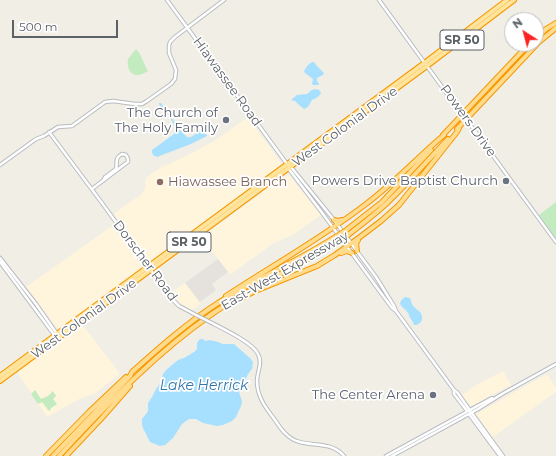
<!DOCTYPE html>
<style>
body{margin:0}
#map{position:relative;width:556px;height:456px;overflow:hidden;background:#f1eee5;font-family:Montserrat,sans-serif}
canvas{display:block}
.north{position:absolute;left:504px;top:12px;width:40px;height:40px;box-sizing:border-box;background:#fff;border:1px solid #bec0c2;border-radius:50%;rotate:324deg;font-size:11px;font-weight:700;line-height:16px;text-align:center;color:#5d6267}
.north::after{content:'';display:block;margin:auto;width:14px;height:18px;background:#fb2322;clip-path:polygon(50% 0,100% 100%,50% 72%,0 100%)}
.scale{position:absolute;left:12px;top:20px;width:106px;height:18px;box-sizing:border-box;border:2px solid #5d6267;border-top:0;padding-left:5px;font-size:12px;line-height:14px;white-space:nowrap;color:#5d6267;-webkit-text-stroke:3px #fff;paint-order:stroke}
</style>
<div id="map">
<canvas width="556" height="456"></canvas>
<div class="north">N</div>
<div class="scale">500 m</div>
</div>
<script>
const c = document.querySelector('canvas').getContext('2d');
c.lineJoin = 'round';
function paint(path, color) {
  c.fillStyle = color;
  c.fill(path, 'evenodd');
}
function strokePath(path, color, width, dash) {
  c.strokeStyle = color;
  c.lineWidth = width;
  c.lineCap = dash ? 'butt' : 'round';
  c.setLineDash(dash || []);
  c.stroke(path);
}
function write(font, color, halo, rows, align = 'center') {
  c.font = font + ' Montserrat,sans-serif';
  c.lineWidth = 3.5;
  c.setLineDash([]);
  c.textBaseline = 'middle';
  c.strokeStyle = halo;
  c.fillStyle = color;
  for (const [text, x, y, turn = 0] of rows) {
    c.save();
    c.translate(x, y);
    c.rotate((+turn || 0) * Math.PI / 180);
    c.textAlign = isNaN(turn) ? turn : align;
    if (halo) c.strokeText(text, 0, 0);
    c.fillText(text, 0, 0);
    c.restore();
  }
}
const commercial = new Path2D(`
 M248,117L281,163V165L153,259L150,261H147L114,214L130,202L141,195L146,187L145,182L147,177L160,168L188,155L216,140Z
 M288,175L290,176L321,215L294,234L272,244L230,275L202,237L282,178Z
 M112,226L143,267L61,328L58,329L26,287Z
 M185,283L201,304L193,309H190L180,303L171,293Z
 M82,324L120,374L94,394L81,398L47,417L17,372Z
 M503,371L511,385L471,406L462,395L476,385Z
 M547,374L556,388V391L553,394L493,437L476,414Z`);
const industrial = new Path2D(`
 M218,259L228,272L212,284L216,290L200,302L185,283Z`);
const green = new Path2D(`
 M136,49C142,55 143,63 148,71C135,80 126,73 128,59Z
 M556,202V238L539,215Z
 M35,390L41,399L48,396L53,391L56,396L53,399L57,404L50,409L51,410L49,411L42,402L38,404L31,394Z`);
const water = new Path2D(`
 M312,62H314L317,66L324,73L323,75L317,78V81L319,84L318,85H313L312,84L313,79L305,73L304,71L308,65Z
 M315,89L319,90L321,93C319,97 316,98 312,100C309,104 310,107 304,109L298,104L295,101L291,100L297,95L307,94L312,90Z
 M159,103H161L181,131L187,137C192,139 196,132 202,130L205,132L207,136L191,144L162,155L157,157L153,155L152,152V150L174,134C178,124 166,113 160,106L159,104Z
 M405,297L410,298C411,301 412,305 414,307C416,309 418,310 419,311C425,317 422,325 414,325C413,322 411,319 409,316C409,315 409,314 408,313C405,307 394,305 405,297Z
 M200,339H203L205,341L210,340L218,342L223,344H234L251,359L253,362L252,369L248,374L241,390L239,392L242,401L241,406L236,417L232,421L223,425L217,426L203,423L196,419H189L182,424L173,438L165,445L160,446L150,442L143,428L142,424V419L146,414L148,411V403L152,397L156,389L160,384L163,374L166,370L178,360L184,358L194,352L197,349V343Z`);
const tertiary = new Path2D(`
 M379,0L461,113
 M469,123L556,242
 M49,132L102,203L171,298L179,306L196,315
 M0,165L36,139L44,136L58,127L72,126L105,102L113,101L135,104H142L147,101L171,84L175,79L176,70L169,53V46L170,42L175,37L224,0
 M92,189L125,164L128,162V159L126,155L122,154C114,158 118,162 116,169L105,177L103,181
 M0,258L36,304L57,334
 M0,262L55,336
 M208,321C221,328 252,342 258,354C263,363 257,372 257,381C257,397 266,408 275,420C278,424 281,430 286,434C302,451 328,437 344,456
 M471,412L503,456
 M469,414L500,456`);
const secondary = new Path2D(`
 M167,0L287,164L291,167L334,220L376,277L394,306L396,311
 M288,168L320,210L392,308L396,311L454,390L457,392L471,412
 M454,390V394L467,411
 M386,456L470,410L492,398
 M392,456L478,409L502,394L556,364`);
const trunk = new Path2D(`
 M0,376L427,61L507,0
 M0,381L427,66L514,0`);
const motorway = new Path2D(`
 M536,38L546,29L556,23
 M457,129L539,42L556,28
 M443,135L529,44
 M334,220L338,221L342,220
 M345,231L382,202L431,150
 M348,235C361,225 374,215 386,204C408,183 428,160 448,139
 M357,251L356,244L358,240
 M341,253L347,251L352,253
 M226,296C273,265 322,238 366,204C394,183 418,157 444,135
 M240,299L253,292L317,266L335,255L360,237L381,221L399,205L457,132L459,128
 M46,456L89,412L126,377
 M53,456L130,376L132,372C160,347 187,323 218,303C256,279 298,261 337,236
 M59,456C106,406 154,354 212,314C252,286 298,267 340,240
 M66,456L101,419L130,386`);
const tertiaryBridge = new Path2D(`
 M461,113L469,123
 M196,315L208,321`);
const motorwayBridge = new Path2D(`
 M337,236L345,231
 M340,240L348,235`);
const markers = [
 [226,120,4,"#6b7280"],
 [506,181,4,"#6b7280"],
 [160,182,4,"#8d6e63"],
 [433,395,4,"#6b7280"]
];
const shields = [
 [462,40,44],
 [189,242,44]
];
const shieldNames = [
 ["SR 50",462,40],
 ["SR 50",189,242]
];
const streetNames = [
 ["Hiawassee Road",227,82,54],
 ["Powers Drive",468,121,54],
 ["West Colonial Drive",345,127,-36],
 ["Dorscher Road",145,261,53],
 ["East-West Expressway",285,271,-30],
 ["West Colonial Drive",84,319,-36]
];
const worshipNames = [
 ["The Church of",218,113],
 ["The Holy Family",218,128],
 ["Powers Drive Baptist Church",498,181],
 ["The Center Arena",425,395]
];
const educationNames = [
 ["Hiawassee Branch",168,182]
];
const waterNames = [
 ["Lake Herrick",204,386]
];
paint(commercial, '#fff5dc');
paint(industrial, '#e5e1dd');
paint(green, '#c3ebc0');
paint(water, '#a7dfff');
strokePath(tertiary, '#b8bcc0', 4.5);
strokePath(secondary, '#b9bdc3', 4.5);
strokePath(trunk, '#f69800', 6);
strokePath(motorway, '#f69800', 6);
strokePath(tertiary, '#fff', 2.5);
strokePath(secondary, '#fff', 2.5);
strokePath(trunk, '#ffe49d', 4);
strokePath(motorway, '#ffdb8e', 4);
strokePath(tertiaryBridge, '#b8bcc0', 4.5, []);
strokePath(motorwayBridge, '#f69800', 6, []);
strokePath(tertiaryBridge, '#fff', 2.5);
strokePath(motorwayBridge, '#ffdb8e', 4);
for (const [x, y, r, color] of markers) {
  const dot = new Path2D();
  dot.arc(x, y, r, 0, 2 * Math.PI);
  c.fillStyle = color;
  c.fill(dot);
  strokePath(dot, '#fff', 1.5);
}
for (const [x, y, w] of shields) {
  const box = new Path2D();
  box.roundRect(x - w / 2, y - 10, w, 20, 3);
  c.fillStyle = '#fff';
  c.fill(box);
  strokePath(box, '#5d6267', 1);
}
write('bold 12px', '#5d6267', null, shieldNames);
write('13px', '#5d6267', '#fff', streetNames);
write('13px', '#5b616d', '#fff', worshipNames, 'right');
write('13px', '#785e54', '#fff', educationNames, 'left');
write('italic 14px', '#3376aa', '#fff', waterNames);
</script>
